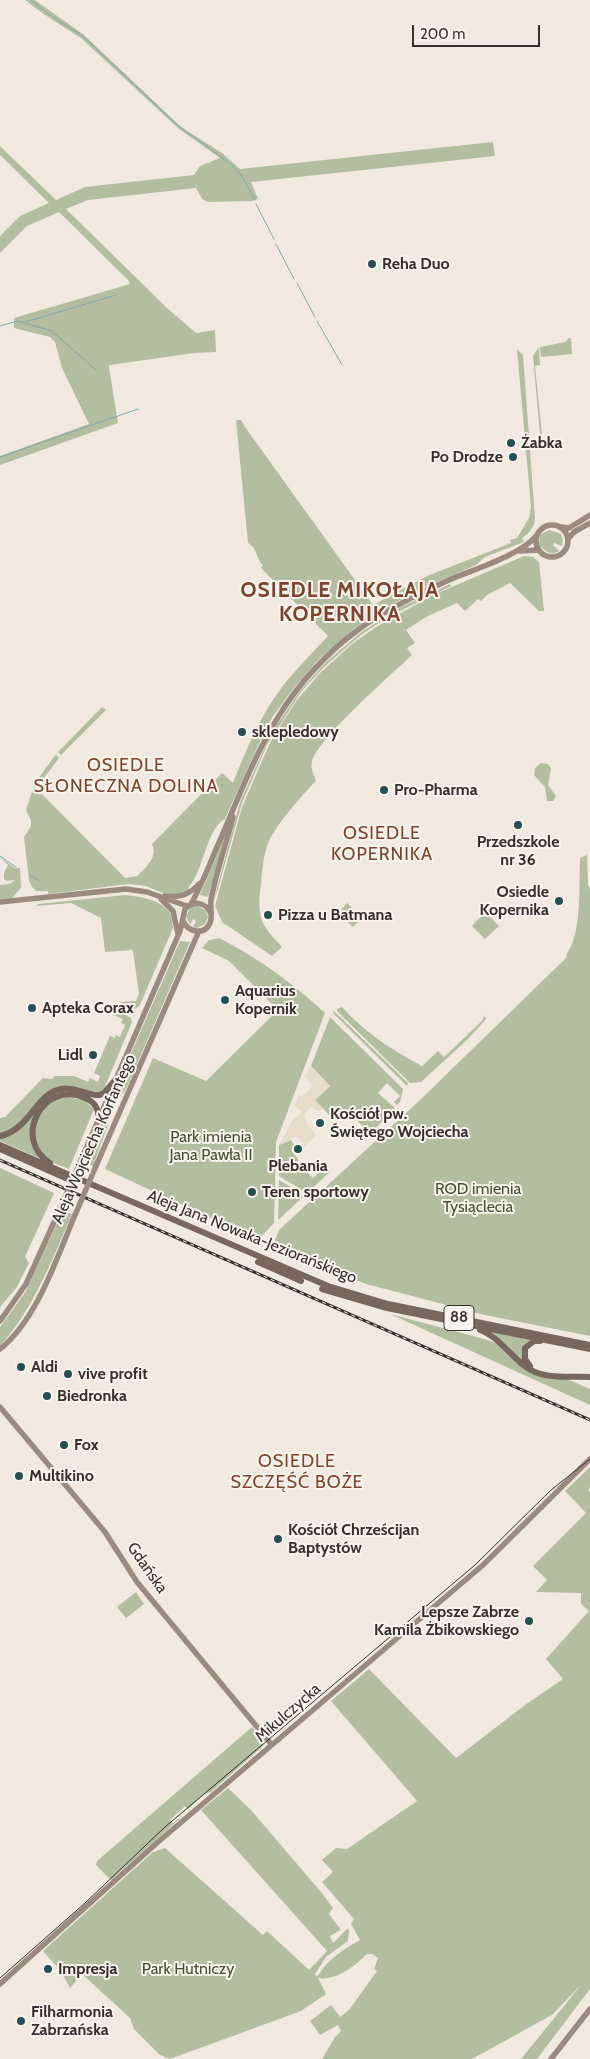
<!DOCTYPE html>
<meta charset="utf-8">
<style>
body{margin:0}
#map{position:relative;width:590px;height:2059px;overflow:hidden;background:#f1e9e0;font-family:Cabin,sans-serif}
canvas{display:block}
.scale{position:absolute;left:412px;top:25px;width:128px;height:22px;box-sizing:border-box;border:2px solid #372f2b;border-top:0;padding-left:6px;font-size:15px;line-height:18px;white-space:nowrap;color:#372f2b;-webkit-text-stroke:4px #f8f3ec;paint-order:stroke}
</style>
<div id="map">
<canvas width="590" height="2059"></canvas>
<div class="scale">200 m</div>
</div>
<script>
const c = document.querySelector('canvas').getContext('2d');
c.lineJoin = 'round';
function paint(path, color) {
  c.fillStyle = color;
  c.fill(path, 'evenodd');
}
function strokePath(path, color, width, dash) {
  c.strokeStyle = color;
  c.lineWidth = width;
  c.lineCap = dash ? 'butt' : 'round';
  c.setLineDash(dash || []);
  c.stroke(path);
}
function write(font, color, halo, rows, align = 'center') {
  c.font = font + ' Cabin,sans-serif';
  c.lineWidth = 4;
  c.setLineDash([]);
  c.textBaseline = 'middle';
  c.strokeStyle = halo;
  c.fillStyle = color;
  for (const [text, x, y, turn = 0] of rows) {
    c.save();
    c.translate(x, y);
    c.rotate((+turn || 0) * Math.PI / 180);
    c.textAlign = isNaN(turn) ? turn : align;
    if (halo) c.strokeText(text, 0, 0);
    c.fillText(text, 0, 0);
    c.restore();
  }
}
const green = new Path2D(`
 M25,0H35L84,35L181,127L222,153L240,169L493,142L495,156L251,182L258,199L252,201L208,202L202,199L196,188L88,200L66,209L167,308L196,333L215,330L216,352L194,353L110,365L109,367L118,423L0,465V456L89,424L62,368L55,342L50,337L14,328V318L130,284L128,280L59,212L27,226L0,253V236L20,216L49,203L0,155V146L56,200L85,187L194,175L200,166L220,158L179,129L81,38L45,15Z
 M569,338H571L572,354L541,357L540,347L565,342Z
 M539,347L540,365L535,366L542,434L540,435L533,356Z
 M517,349L523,355L535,518C535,526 529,534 522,538L524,542L485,557L476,565L419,590L383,609L355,628L319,659L293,689L273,716L260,741L225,819C206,829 204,871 188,888L190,890L177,895L165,894L146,886L129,884L48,894V891H36L32,887L29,880L24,837L31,826V821L26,810L35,783L56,754L59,758L40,783L38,790L125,878L137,876C146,868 158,857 152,844L222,773L233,783C246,750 260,716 282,687C296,669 313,652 328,636L261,568L263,565C255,558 259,550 248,543L236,420H241L245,427L373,605L427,576L511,543L510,540L517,538L529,518L531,507Z
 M549,530L561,534L563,540L562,546L554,543L553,545L559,551C550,557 546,550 539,546L540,535Z
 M524,556L533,557L539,562L544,611H539L510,583L487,595L481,601L478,599L465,611L457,603L428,616L406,630L415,643L407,648L412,655C392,674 316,740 312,762C310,768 314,775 316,781C302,795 273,828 267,846C263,858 262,872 261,885C259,897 258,912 263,923C267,932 276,940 282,947L272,956L222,922L215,906L242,807L269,745L282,723L297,700L320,673L352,644L376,627L433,595Z
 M450,584L451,586L388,617L361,635L325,666L301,692L267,745L242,803L217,892L214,899L240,802L271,733L300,691L324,664L360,633L401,607Z
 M102,707L106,710L61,755L58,752Z
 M541,763L548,764L551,768L548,785L556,796L553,801H547L545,787L534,775L535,768Z
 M229,821L208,897L200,895L219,850Z
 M587,855L588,885L590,889V1336L485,1315L366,1284L273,1246L279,1230L419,1101L567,957L566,955C582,935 579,884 580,858Z
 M0,857L15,868H20L21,888L12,898L0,899V885L10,884L15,880L7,881L4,879V873L8,865Z
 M125,895C138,896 162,900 170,913C172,917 172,923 173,928L140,1005C135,1012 126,1008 120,1005L121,1002L136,1001L139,994L133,951L132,950L105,952L101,918L71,903L35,906L38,904Z
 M347,903L359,914V921L353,927L338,913Z
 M198,906L206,911L208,917L205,924L197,928L193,927L196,921L193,919L190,925L186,916L191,907Z
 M485,912L499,926L485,939L472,926Z
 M219,938C260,959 291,982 325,1013L276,1142L274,1223L258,1240L105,1169L153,1058L206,1081L278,1010L229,961L202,948L209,940Z
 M180,941L190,942L126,1089L120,1097L112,1101L111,1099Z
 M342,1007C365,1033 391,1049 422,1066L438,1051L444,1057L483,1020L484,1015L486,1019L468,1039L421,1082L410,1083L337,1011V1009Z
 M104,1008L118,1011L131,1018L132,1022L104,1089L99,1092L92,1091L91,1093L60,1087L21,1124L0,1135V1118L5,1117L43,1078L53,1079L54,1076H74L88,1082L90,1078L98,1082L100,1076L94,1073L110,1036L115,1038L116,1035L120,1037L125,1025L121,1023L123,1019L104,1011L102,1014H99Z
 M334,1011L408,1083L407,1086L333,1013Z
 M330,1017L403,1089L400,1102L397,1105L394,1102L400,1096L387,1083L378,1093L395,1108L369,1135L365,1133L366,1130L353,1116L349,1120L331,1117L315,1100L330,1086L311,1066Z
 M60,1091L75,1092L65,1091L54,1094L30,1127L31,1139L39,1158L0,1141V1138C23,1134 29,1116 44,1101C48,1097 55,1094 60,1091Z
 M63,1096L88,1101L87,1103L94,1109L69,1169C62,1166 53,1164 47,1159C31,1146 31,1121 46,1106C51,1102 58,1099 63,1096Z
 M108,1109V1125L93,1166L84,1162Z
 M291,1140L295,1146L291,1150L298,1159V1164L313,1178L325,1167L330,1170V1172L307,1193L279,1176V1145Z
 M0,1168L54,1193L25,1257L29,1263L17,1287L0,1307Z
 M279,1180L296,1190L303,1197L278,1220Z
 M63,1210L72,1214C52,1260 34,1308 0,1346V1327L26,1291Z
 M390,1314L488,1340L500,1345L532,1374L567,1379L590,1389V1405Z
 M490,1331L531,1340L526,1344L523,1361Z
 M590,1467V1487L588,1491L590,1492V1989L537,2059H521L581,1985L552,2015L472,2059H322L335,2037L341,2031L338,2025L320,2035L310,2021L331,2005L340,2017L349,2010L377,1971L374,1969L378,1958L372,1954H367C355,1966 336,1981 318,1978L326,1994L301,2011L170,2059L160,2055L134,2029L130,2018L82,1974L70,1988L60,1970L43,1951L153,1852L165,1848L263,1935L267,1931L309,1970L327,1951L201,1810L228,1788L251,1810L321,1892L333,1908L329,1914L341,1930L330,1936L333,1943L348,1928L349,1931L348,1941L326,1957L315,1974L317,1977C327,1960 342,1950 360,1940L351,1924L354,1919L322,1882L333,1872L322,1860L336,1848L347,1849L417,1801L331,1701L369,1669L456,1758L525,1705L563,1679L546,1659L589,1611L581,1604V1593L536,1592L547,1580L533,1566L586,1513L565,1491Z
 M136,1592L144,1604L126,1618L117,1607Z
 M252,1727L264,1744L262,1747L211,1792L204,1794L188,1809L185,1806L170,1820L173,1823L186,1813L111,1880L96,1865L97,1861Z`);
const plaza = new Path2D(`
 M311,1066L330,1086L315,1100L323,1109L318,1111L311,1107L304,1114L307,1124L316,1135L303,1148L304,1143L296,1137L291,1138V1140L279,1145L292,1121L302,1112L294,1106L299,1094L301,1097L313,1086L305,1077Z`);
const stream = new Path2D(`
 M31,0L47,13L84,37L175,123L232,165L242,176L255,200
 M256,204L274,239
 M276,244L294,279
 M297,283L315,317
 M317,321L342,365
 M25,322L116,295
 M0,326L17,321L52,331L96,370
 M0,457L138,409
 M0,856L16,867
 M30,875L39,881`);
const secondary = new Path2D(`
 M536 541a16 16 0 1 1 32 0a16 16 0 1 1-32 0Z
 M561,527L569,528L590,515
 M568,539L574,532L590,523
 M520,551L538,550
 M165,896C179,898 189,895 199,884
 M161,899L173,911L178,934
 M0,902L126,889L147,892L187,906
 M191,904C203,883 211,860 221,838C257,753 281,687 359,629C387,609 418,594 449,580C472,570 521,555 536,536
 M183,921C188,932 204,936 210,923C213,916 210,908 211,900C216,872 226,845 233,817
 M81,1160L180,931L185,909C194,900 206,902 211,914
 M96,1166L199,931
 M0,1321L26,1284L60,1209
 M0,1349C37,1320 57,1257 75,1215
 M0,1407L105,1532L137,1582L272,1745
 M0,1984L158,1842L483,1565L590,1459
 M551,2059L590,2009`);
const primary = new Path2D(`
 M0,1136C30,1130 35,1094 61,1089C75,1086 87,1096 100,1095L105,1092L116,1079
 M0,1145L328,1286L388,1304L590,1345
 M0,1149L70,1180
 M50,1163C12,1140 42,1079 85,1098C95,1102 98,1108 99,1119
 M258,1262L301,1281
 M322,1289L387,1308L590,1349
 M480,1330C502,1338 515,1364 535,1372C552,1379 573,1376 590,1377
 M530,1366L525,1359V1348L534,1341H540`);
const tram = new Path2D(`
 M0,1978L85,1903L165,1827L475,1565L550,1491L590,1459`);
const rail = new Path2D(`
 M0,1160L590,1420`);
const secondaryBridge = new Path2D(`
 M60,1209L81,1160
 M75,1215L96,1166`);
const markers = [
 [372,264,5,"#254f54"],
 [511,443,5,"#254f54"],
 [513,457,5,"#254f54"],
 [242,732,5,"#254f54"],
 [384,790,5,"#254f54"],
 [518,825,5,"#254f54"],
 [559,901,5,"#254f54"],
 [268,915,5,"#254f54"],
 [225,1000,5,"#254f54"],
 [32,1008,5,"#254f54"],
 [93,1055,5,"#254f54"],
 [320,1123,5,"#254f54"],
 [298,1149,5,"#254f54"],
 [252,1192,5,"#254f54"],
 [21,1367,5,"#254f54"],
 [68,1374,5,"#254f54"],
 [47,1396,5,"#254f54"],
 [64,1445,5,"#254f54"],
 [19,1476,5,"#254f54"],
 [278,1539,5,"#254f54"],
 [529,1621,5,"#254f54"],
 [48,1969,5,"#254f54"],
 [21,2021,5,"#254f54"]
];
const shields = [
 [459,1318,30]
];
const shieldNames = [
 ["88",459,1318]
];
const poiNames = [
 ["Reha Duo",382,264],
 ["Żabka",521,443],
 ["Po Drodze",503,457,"right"],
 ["sklepledowy",252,732],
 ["Pro-Pharma",394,790],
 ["Przedszkole",518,842,"center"],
 ["nr 36",518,860,"center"],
 ["Osiedle",549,892,"right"],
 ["Kopernika",549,910,"right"],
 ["Pizza u Batmana",278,915],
 ["Aquarius",235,991],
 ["Kopernik",235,1009],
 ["Apteka Corax",42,1008],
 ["Lidl",83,1055,"right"],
 ["Kościół pw.",330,1114],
 ["Świętego Wojciecha",330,1132],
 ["Plebania",298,1166,"center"],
 ["Teren sportowy",262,1192],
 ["Aldi",31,1367],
 ["vive profit",78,1374],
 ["Biedronka",57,1396],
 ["Fox",74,1445],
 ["Multikino",29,1476],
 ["Kościół Chrześcijan",288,1530],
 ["Baptystów",288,1548],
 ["Lepsze Zabrze",519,1612,"right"],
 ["Kamila Żbikowskiego",519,1630,"right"],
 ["Impresja",58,1969],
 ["Filharmonia",31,2012],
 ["Zabrzańska",31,2030]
];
const parkNames = [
 ["Park imienia",211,1137],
 ["Jana Pawła II",211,1155],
 ["ROD imienia",478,1189],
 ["Tysiąclecia",478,1207],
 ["Park Hutniczy",188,1969]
];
const streetNames = [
 ["Aleja Wojciecha Korfantego",94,1139,-66],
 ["Aleja Jana Nowaka-Jeziorańskiego",252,1237,22],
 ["Gdańska",147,1568,55],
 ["Mikulczycka",288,1713,-41]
];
const neighbourhoodNames = [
 ["OSIEDLE",126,766],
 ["SŁONECZNA DOLINA",126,787],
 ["OSIEDLE",382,834],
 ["KOPERNIKA",382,855],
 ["OSIEDLE",297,1462],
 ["SZCZĘŚĆ BOŻE",297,1483]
];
const districtNames = [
 ["OSIEDLE MIKOŁAJA",340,591],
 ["KOPERNIKA",340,615]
];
paint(green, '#b3bea1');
paint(plaza, '#e7dbc9');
strokePath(stream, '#82a7ab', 1);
strokePath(secondary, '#9b8a7f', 5.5);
strokePath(primary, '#77675e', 6);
strokePath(tram, '#372f2b', 1);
strokePath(rail, '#372f2b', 3);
strokePath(rail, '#f8f3ec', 1, [4]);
strokePath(secondaryBridge, '#9b8a7f', 5.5);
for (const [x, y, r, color] of markers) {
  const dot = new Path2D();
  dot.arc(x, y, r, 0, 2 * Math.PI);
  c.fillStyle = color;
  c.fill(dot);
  strokePath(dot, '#f8f3ec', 2);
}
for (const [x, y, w] of shields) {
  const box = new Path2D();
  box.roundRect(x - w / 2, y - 12.5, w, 25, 4);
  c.fillStyle = '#f8f3ec';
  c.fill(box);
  strokePath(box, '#372f2b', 1);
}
write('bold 15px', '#372f2b', null, shieldNames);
write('bold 16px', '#372f2b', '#f8f3ec', poiNames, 'left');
write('16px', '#455231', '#f8f3ec', parkNames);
write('16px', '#372f2b', '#f8f3ec', streetNames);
c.letterSpacing = '1px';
write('18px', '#7d432d', '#f8f3ec', neighbourhoodNames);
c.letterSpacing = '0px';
c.letterSpacing = '1px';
write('bold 21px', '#7d432d', '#f8f3ec', districtNames);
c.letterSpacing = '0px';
</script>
